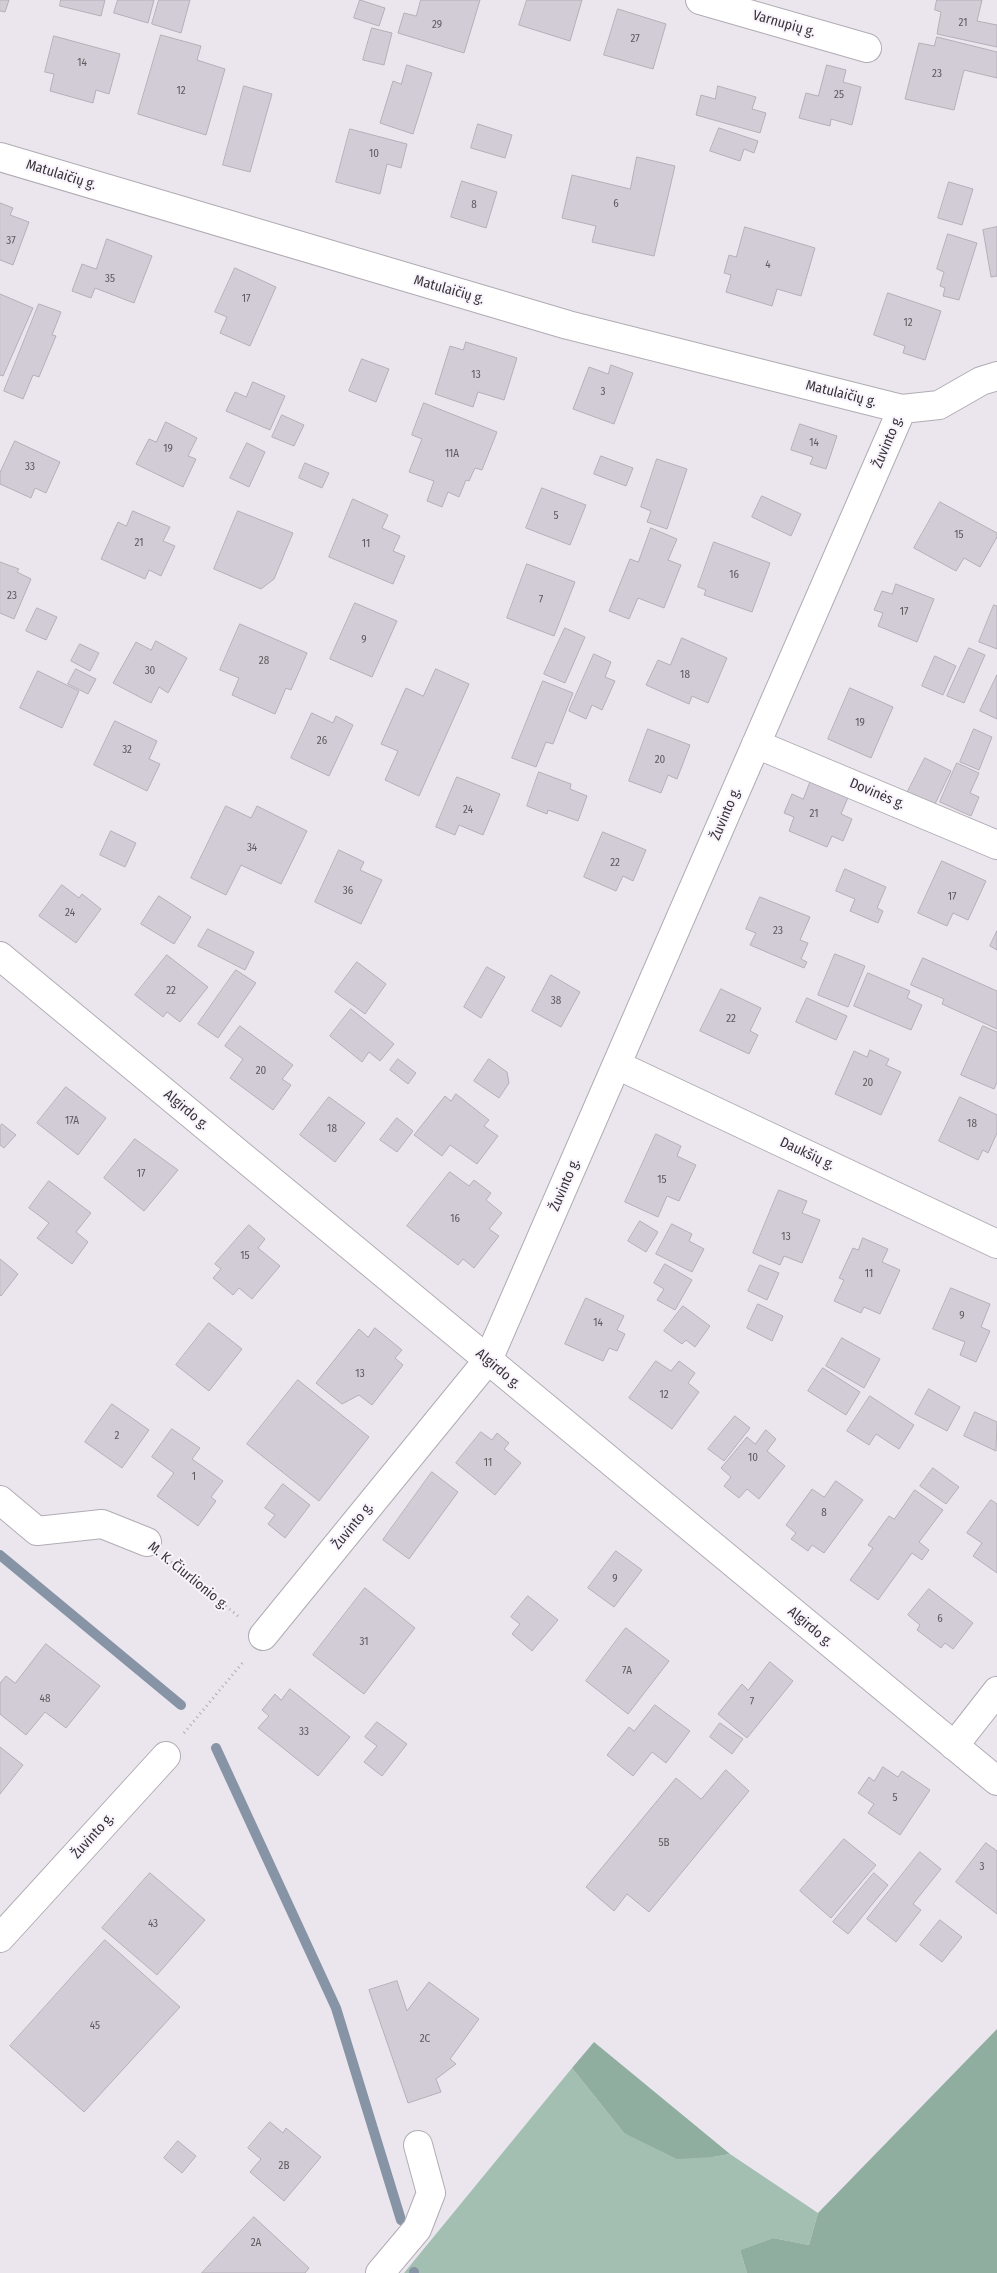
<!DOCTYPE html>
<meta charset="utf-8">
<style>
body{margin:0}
canvas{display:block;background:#ebe6ee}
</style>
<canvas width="997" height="2273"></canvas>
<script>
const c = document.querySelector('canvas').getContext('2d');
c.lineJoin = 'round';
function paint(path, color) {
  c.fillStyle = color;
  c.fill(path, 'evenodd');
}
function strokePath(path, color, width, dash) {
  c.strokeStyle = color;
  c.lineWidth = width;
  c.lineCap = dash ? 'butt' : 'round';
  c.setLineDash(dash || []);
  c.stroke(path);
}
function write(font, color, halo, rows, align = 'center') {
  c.font = font + ' "Fira Sans Condensed",sans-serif';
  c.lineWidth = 4;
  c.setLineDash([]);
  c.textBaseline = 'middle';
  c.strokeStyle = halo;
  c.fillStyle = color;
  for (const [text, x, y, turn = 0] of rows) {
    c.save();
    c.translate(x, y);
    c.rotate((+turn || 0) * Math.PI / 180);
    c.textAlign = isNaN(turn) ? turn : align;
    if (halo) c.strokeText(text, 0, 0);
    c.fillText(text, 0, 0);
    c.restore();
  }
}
const green = new Path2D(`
 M572,2068L624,2133L713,2157L730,2154L818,2213L809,2245L773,2238L740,2250L747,2273H404Z`);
const forest = new Path2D(`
 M997,2029V2273H747L740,2250L773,2238L809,2245L818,2213Z
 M594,2042L730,2154L713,2157L677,2159L624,2133L572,2068Z`);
const stream = new Path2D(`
 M0,1555L181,1705
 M216,1748L336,2008L401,2220
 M414,2272V2273`);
const building = new Path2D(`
 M0,0H9L5,12L0,11Z
 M61,0H105L101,16L60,6Z
 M118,0H154L148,23L114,13Z
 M159,0H190L181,33L152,24Z
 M360,0L385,8L379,26L354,18Z
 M421,0H480L464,53L398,33L404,13L416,16Z
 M527,0H582L570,41L519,25Z
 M937,0H982L977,21L997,25V47L937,34L941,12L935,10Z
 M618,9L666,24L653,69L604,55Z
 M372,28L392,33L384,65L363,60Z
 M161,35L201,46L197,60L225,69L206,135L138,114Z
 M54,36L120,54L109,94L96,90L93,103L50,91L54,74L45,72Z
 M937,37L997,52V78L964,70L954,110L905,99L919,43L934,46Z
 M407,65L432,73L413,134L380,123L393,81L401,84Z
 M827,65L846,70L843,82L861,87L852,125L831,119L830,126L799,118L806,93L818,96Z
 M244,86L272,94L250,172L223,165Z
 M718,86L756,97L752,109L766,113L760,133L696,115L701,95L715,99Z
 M478,124L512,135L505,158L471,148Z
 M719,128L758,141L754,153L744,149L740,161L710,151Z
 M350,129L407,144L401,168L387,164L380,194L336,182Z
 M637,157L675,166L654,256L592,242L596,226L562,218L572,175L630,189Z
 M462,181L497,192L486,228L451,217Z
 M949,182L973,189L962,225L938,218Z
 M0,203L13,208L10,215L29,222L13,265L0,260Z
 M745,227L815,248L801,296L777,289L772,306L726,292L731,275L724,273L729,255L736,257Z
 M997,227V276L991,277L983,230Z
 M948,234L977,243L959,300L943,296L945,288L940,286L944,272L937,269Z
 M107,239L152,256L134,303L95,288L91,298L72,291L82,264L96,269Z
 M235,268L276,287L250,346L220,333L227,317L215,312Z
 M888,293L941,311L925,360L903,353L905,346L874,335Z
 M0,294L33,308L3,376L0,375Z
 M39,304L61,312L52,335L56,336L39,377L33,375L23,399L4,391Z
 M466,342L517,358L504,400L478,392L473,407L435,394L450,346L463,350Z
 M362,359L389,369L376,402L349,391Z
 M611,365L633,373L614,424L573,409L589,367L608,374Z
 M253,382L285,396L270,430L226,411L235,392L246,397Z
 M424,403L497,432L482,470L475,468L469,481L466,480L459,497L448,492L442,507L427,501L434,481L409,472L422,439L412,435Z
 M282,415L304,425L294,446L272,437Z
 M166,422L197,438L188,456L196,459L183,487L136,464L149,439L156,442Z
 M800,424L837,436L826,469L810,464L813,457L791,450Z
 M15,441L60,462L46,493L35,488L31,498L0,484V473Z
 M247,443L265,452L249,487L230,478Z
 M601,456L633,468L626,486L594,474Z
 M657,459L687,469L667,529L647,522L651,511L641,507Z
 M305,463L329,473L322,488L299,478Z
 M542,488L586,505L570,545L526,528Z
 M762,496L801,514L791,536L752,517Z
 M353,499L388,515L382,528L400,536L393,551L405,556L393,584L329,557Z
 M940,502L997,533V537L980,567L964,558L956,571L914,548Z
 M133,511L170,527L163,541L175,546L161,576L149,570L145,579L101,559L118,522L126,526Z
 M238,511L293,533L274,579L261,589L214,569Z
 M651,528L677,539L668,560L681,565L664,608L638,598L629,619L609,611L630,559L638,562Z
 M714,542L770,563L752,612L704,595L706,590L698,587Z
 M0,562L19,569L17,572L31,579L14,619L0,613Z
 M527,564L575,582L554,636L507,618Z
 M896,584L934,599L917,642L878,626L883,613L874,610L882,591L892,594Z
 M355,603L397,621L372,677L330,659Z
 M994,605L997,606V649L979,642Z
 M37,608L57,617L46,640L26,631Z
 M240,624L307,653L291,690L286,688L275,714L232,695L239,678L220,670Z
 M565,628L585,637L565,683L544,674Z
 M682,638L727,658L708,703L692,696L689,704L646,685L658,660L670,665Z
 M156,641L187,658L168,693L159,687L151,703L113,683L136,642L151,650Z
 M80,644L99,653L90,671L71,661Z
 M969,648L985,655L964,703L947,696Z
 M594,654L611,662L605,677L615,681L602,710L592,705L586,719L569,711Z
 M935,656L956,666L943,695L922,686Z
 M76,669L96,679L88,694L68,684Z
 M436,669L469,684L419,796L385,780L398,751L381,744L406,688L423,696Z
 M38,671L79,691L62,728L20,708Z
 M997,675V719L980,711Z
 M543,681L573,693L553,744L546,742L536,767L512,758Z
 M850,688L893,707L871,758L828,739Z
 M312,713L333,723L336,716L353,725L329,776L291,758Z
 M115,721L157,741L149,759L160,764L147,791L94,765Z
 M648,729L690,745L677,779L668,775L661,793L629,781Z
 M974,729L992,737L979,770L960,762Z
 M925,758L951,771L933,808L906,795Z
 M957,763L979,773L970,793L979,797L971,816L940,802Z
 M539,772L571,784L570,789L587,796L578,821L548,810L547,814L527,806Z
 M457,777L500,794L483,835L459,825L455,835L436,827Z
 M811,780L849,795L841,814L852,819L843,841L832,836L827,847L789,831L794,817L784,813L792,794L803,799Z
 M226,806L251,818L257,806L307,831L281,884L241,865L226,895L191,878Z
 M111,831L136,843L125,867L100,855Z
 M603,832L646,850L633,881L623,876L616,891L584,877Z
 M339,850L364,862L360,870L382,880L361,924L315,902Z
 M942,861L986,881L968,920L953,913L947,926L918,913Z
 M845,869L886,887L877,908L883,911L878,923L850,911L855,899L836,891Z
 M62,885L79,898L82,894L101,909L76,943L39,916Z
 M159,896L191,917L174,944L141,924Z
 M760,897L810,917L800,940L808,943L801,959L807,962L804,968L750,945L756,933L746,929Z
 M208,929L254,952L245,970L198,946Z
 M997,931V950L990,946Z
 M835,954L865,966L848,1007L818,995Z
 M167,955L208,987L180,1022L167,1012L163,1017L135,995Z
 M923,958L997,991V1029L942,1004L944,999L911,985Z
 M357,962L386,984L365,1014L335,992Z
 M487,967L505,977L481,1018L464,1007Z
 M236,970L256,983L218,1038L198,1024Z
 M868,973L910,991L907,998L922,1005L911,1030L854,1006Z
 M551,975L580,992L561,1027L532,1011Z
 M721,989L761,1008L750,1031L758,1035L749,1054L700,1031Z
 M807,998L847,1016L836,1040L796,1022Z
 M351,1009L394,1044L380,1061L369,1052L362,1062L330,1036Z
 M240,1026L293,1065L282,1079L291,1085L273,1110L230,1078L243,1059L225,1046Z
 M983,1026L997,1032V1082L994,1089L961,1075Z
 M870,1050L889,1059L886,1065L901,1072L881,1115L835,1094L854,1051L867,1057Z
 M398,1059L416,1073L408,1084L390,1070Z
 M489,1059L507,1072L509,1083L499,1098L474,1081Z
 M66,1087L106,1118L78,1155L37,1123Z
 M456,1094L489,1120L484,1126L498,1136L477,1164L450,1145L442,1156L414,1135L445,1096L451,1101Z
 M329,1097L365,1123L335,1162L300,1135Z
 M960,1097L997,1115V1133L988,1153L983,1150L978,1160L939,1141Z
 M397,1118L413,1131L397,1152L380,1140Z
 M2,1124L16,1135L4,1148L0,1145V1127Z
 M656,1134L681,1146L677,1156L696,1165L679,1201L667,1196L658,1217L625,1202Z
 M135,1139L178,1170L144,1211L104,1178Z
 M450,1172L469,1186L474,1180L491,1193L486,1200L502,1213L489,1229L499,1236L474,1268L463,1259L458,1265L407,1226Z
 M49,1181L91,1213L76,1232L88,1242L72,1264L37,1238L49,1223L29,1208Z
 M779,1190L807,1201L802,1213L820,1220L802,1263L784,1256L780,1265L753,1253Z
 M640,1221L658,1232L646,1252L628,1241Z
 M672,1224L692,1234L689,1241L704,1249L692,1272L656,1254Z
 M249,1225L265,1239L258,1248L280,1266L252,1299L239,1288L233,1295L213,1278L221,1269L215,1264Z
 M863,1238L888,1249L882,1262L900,1270L880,1314L864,1307L861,1313L834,1301L844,1280L839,1278L853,1248L858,1250Z
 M0,1259L18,1274L1,1296L0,1295Z
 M665,1264L692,1280L675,1310L657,1300L664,1289L654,1283Z
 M760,1265L779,1273L767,1300L748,1291Z
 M951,1288L990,1304L981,1327L990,1331L976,1362L960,1355L965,1342L933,1329Z
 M586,1298L624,1316L617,1330L625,1334L617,1351L609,1348L603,1361L565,1344Z
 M758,1304L783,1316L772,1341L747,1328Z
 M683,1306L710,1326L695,1347L686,1340L682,1344L664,1331Z
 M209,1323L242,1349L209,1391L176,1365Z
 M375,1328L402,1350L395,1358L403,1365L372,1405L359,1395L342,1404L316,1383L359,1329L368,1337Z
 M842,1338L880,1359L864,1388L826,1366Z
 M656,1361L671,1371L679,1361L695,1373L688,1383L699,1392L672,1429L629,1398Z
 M823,1368L860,1392L846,1415L808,1391Z
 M298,1380L369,1437L319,1501L247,1444Z
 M929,1389L960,1407L947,1431L915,1414Z
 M870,1396L914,1425L899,1449L876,1434L869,1445L847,1431Z
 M112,1404L149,1430L122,1468L85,1442Z
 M975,1412L997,1422L996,1451L964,1436Z
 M735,1416L750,1428L724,1461L708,1449Z
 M172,1429L200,1448L192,1459L223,1481L211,1497L216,1501L198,1526L157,1496L174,1473L152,1457Z
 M766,1430L776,1439L767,1451L785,1466L759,1499L747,1489L739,1498L724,1486L731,1477L721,1468L747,1437L755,1444Z
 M481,1432L492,1440L497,1433L509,1443L504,1449L521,1463L495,1495L456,1463Z
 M933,1468L959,1487L946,1504L920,1486Z
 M432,1472L458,1492L409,1559L383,1540Z
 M836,1481L863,1500L824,1553L812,1545L808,1551L791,1539L796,1533L786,1525L812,1489L824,1497Z
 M283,1484L310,1505L285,1538L268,1524L275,1515L265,1508Z
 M915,1490L943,1510L919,1542L929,1550L922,1560L912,1553L878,1600L850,1580L873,1548L868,1545L889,1516L894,1519Z
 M991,1500L997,1504V1573L973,1556L982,1543L967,1533Z
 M616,1551L642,1570L614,1607L588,1588Z
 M365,1588L415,1628L364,1694L313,1655Z
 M929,1589L973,1623L953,1649L945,1643L941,1648L917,1630L920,1625L908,1615Z
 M528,1596L558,1620L532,1651L512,1634L520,1624L511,1617Z
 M626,1628L669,1661L628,1714L586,1681Z
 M46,1644L100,1686L66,1728L45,1712L26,1735L0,1714V1683L6,1676L15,1683Z
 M770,1662L793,1681L747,1738L718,1714L742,1684L748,1690Z
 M290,1689L350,1737L318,1776L258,1728L269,1716L262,1710L275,1694L281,1700Z
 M655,1705L690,1731L666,1763L652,1752L633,1776L607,1755L629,1727L634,1731Z
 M377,1722L407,1744L382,1776L364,1762L377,1746L365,1737Z
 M720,1723L743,1739L732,1754L710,1737Z
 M0,1747L23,1765L0,1794Z
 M883,1767L898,1777L902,1771L930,1790L900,1835L868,1813L874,1804L858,1793L869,1777L874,1781Z
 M726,1770L749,1791L649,1912L627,1894L614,1911L586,1887L676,1778L701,1799Z
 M844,1839L876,1865L831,1918L800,1891Z
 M986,1843L997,1851V1914L956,1882Z
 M920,1852L941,1869L913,1904L921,1910L896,1942L867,1919Z
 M150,1873L205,1920L157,1975L102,1928Z
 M874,1873L888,1885L848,1934L833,1922Z
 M940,1920L962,1937L942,1962L920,1945Z
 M105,1940L180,2007L84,2112L10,2046Z
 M397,1981L407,2011L429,1982L479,2019L450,2059L456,2064L436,2079L441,2092L408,2103L369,1990Z
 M270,2122L283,2133L286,2128L321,2157L284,2201L250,2172L261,2159L248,2148Z
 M178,2141L196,2156L182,2173L164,2158Z
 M254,2217L309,2268L305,2273H202Z`);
const path = new Path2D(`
 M171,1562L238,1616
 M184,1733L244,1661`);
const minor = new Path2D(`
 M700,0L867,48
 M0,157L568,325L902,409L939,405L981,381L997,376
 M756,744L997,845
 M0,956L997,1781
 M617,1065L997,1244
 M0,1500L37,1531L102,1524L147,1542
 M263,1636L488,1360L902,409
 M954,1746L997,1691
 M0,1938L166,1756
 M380,2273L417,2229L431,2193L418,2145`);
const numberNames = [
 ["21",963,23],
 ["29",437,25],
 ["27",635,39],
 ["14",82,63],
 ["23",937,74],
 ["12",181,91],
 ["25",839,95],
 ["10",374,154],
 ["6",616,204],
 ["8",474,205],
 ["37",11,241],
 ["4",768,265],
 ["35",110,279],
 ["17",246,299],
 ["12",908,323],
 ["13",476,375],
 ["3",603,392],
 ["14",814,443],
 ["19",168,449],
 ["11A",452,454],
 ["33",30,467],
 ["5",556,516],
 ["15",959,535],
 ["21",139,543],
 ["11",366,544],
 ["16",734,575],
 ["23",12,596],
 ["7",541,600],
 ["17",904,612],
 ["9",364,640],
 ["28",264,661],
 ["30",150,671],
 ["18",685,675],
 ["19",860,723],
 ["26",322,741],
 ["32",127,750],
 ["20",660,760],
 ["24",468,810],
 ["21",814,814],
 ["34",252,848],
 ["22",615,863],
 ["36",348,891],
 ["17",952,897],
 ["24",70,913],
 ["23",778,931],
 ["22",171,991],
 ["38",556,1001],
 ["22",731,1019],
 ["20",261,1071],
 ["20",868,1083],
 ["17A",72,1121],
 ["18",972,1124],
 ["18",332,1129],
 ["17",141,1174],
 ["15",662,1180],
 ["16",455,1219],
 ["13",786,1237],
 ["15",245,1256],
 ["11",869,1274],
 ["9",962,1316],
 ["14",598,1323],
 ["13",360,1374],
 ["12",664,1395],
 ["2",117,1436],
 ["10",753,1458],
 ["11",488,1463],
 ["1",194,1477],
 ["8",824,1513],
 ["9",615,1579],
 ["6",940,1619],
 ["31",364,1642],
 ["7A",627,1671],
 ["48",45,1699],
 ["7",752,1702],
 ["33",304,1732],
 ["5",895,1798],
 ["5B",664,1843],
 ["3",982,1867],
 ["43",153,1924],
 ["45",95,2026],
 ["2C",425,2039],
 ["2B",284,2166],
 ["2A",256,2243]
];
const streetNames = [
 ["Varnupių g.",784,24,16],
 ["Matulaičių g.",61,175,17],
 ["Matulaičių g.",449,290,16],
 ["Matulaičių g.",841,394,14],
 ["Žuvinto g.",888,442,-67],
 ["Dovinės g.",877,794,23],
 ["Žuvinto g.",726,814,-67],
 ["Algirdo g.",186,1110,40],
 ["Daukšių g.",807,1154,25],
 ["Žuvinto g.",565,1185,-67],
 ["Algirdo g.",498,1369,40],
 ["Žuvinto g.",353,1526,-51],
 ["M. K. Čiurlionio g.",188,1576,39],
 ["Algirdo g.",810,1627,40],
 ["Žuvinto g.",93,1836,-48]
];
paint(green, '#a3bfb1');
paint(forest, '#8fae9f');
strokePath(stream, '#8794a6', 10);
paint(building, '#d1ccd5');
strokePath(building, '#b4b0b8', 1);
strokePath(minor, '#b1acb4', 30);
strokePath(path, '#aeabb1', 3, [1, 4]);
strokePath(minor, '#fff', 28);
write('11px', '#5e5b5f', null, numberNames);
write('14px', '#373538', '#f8f3fc', streetNames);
</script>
